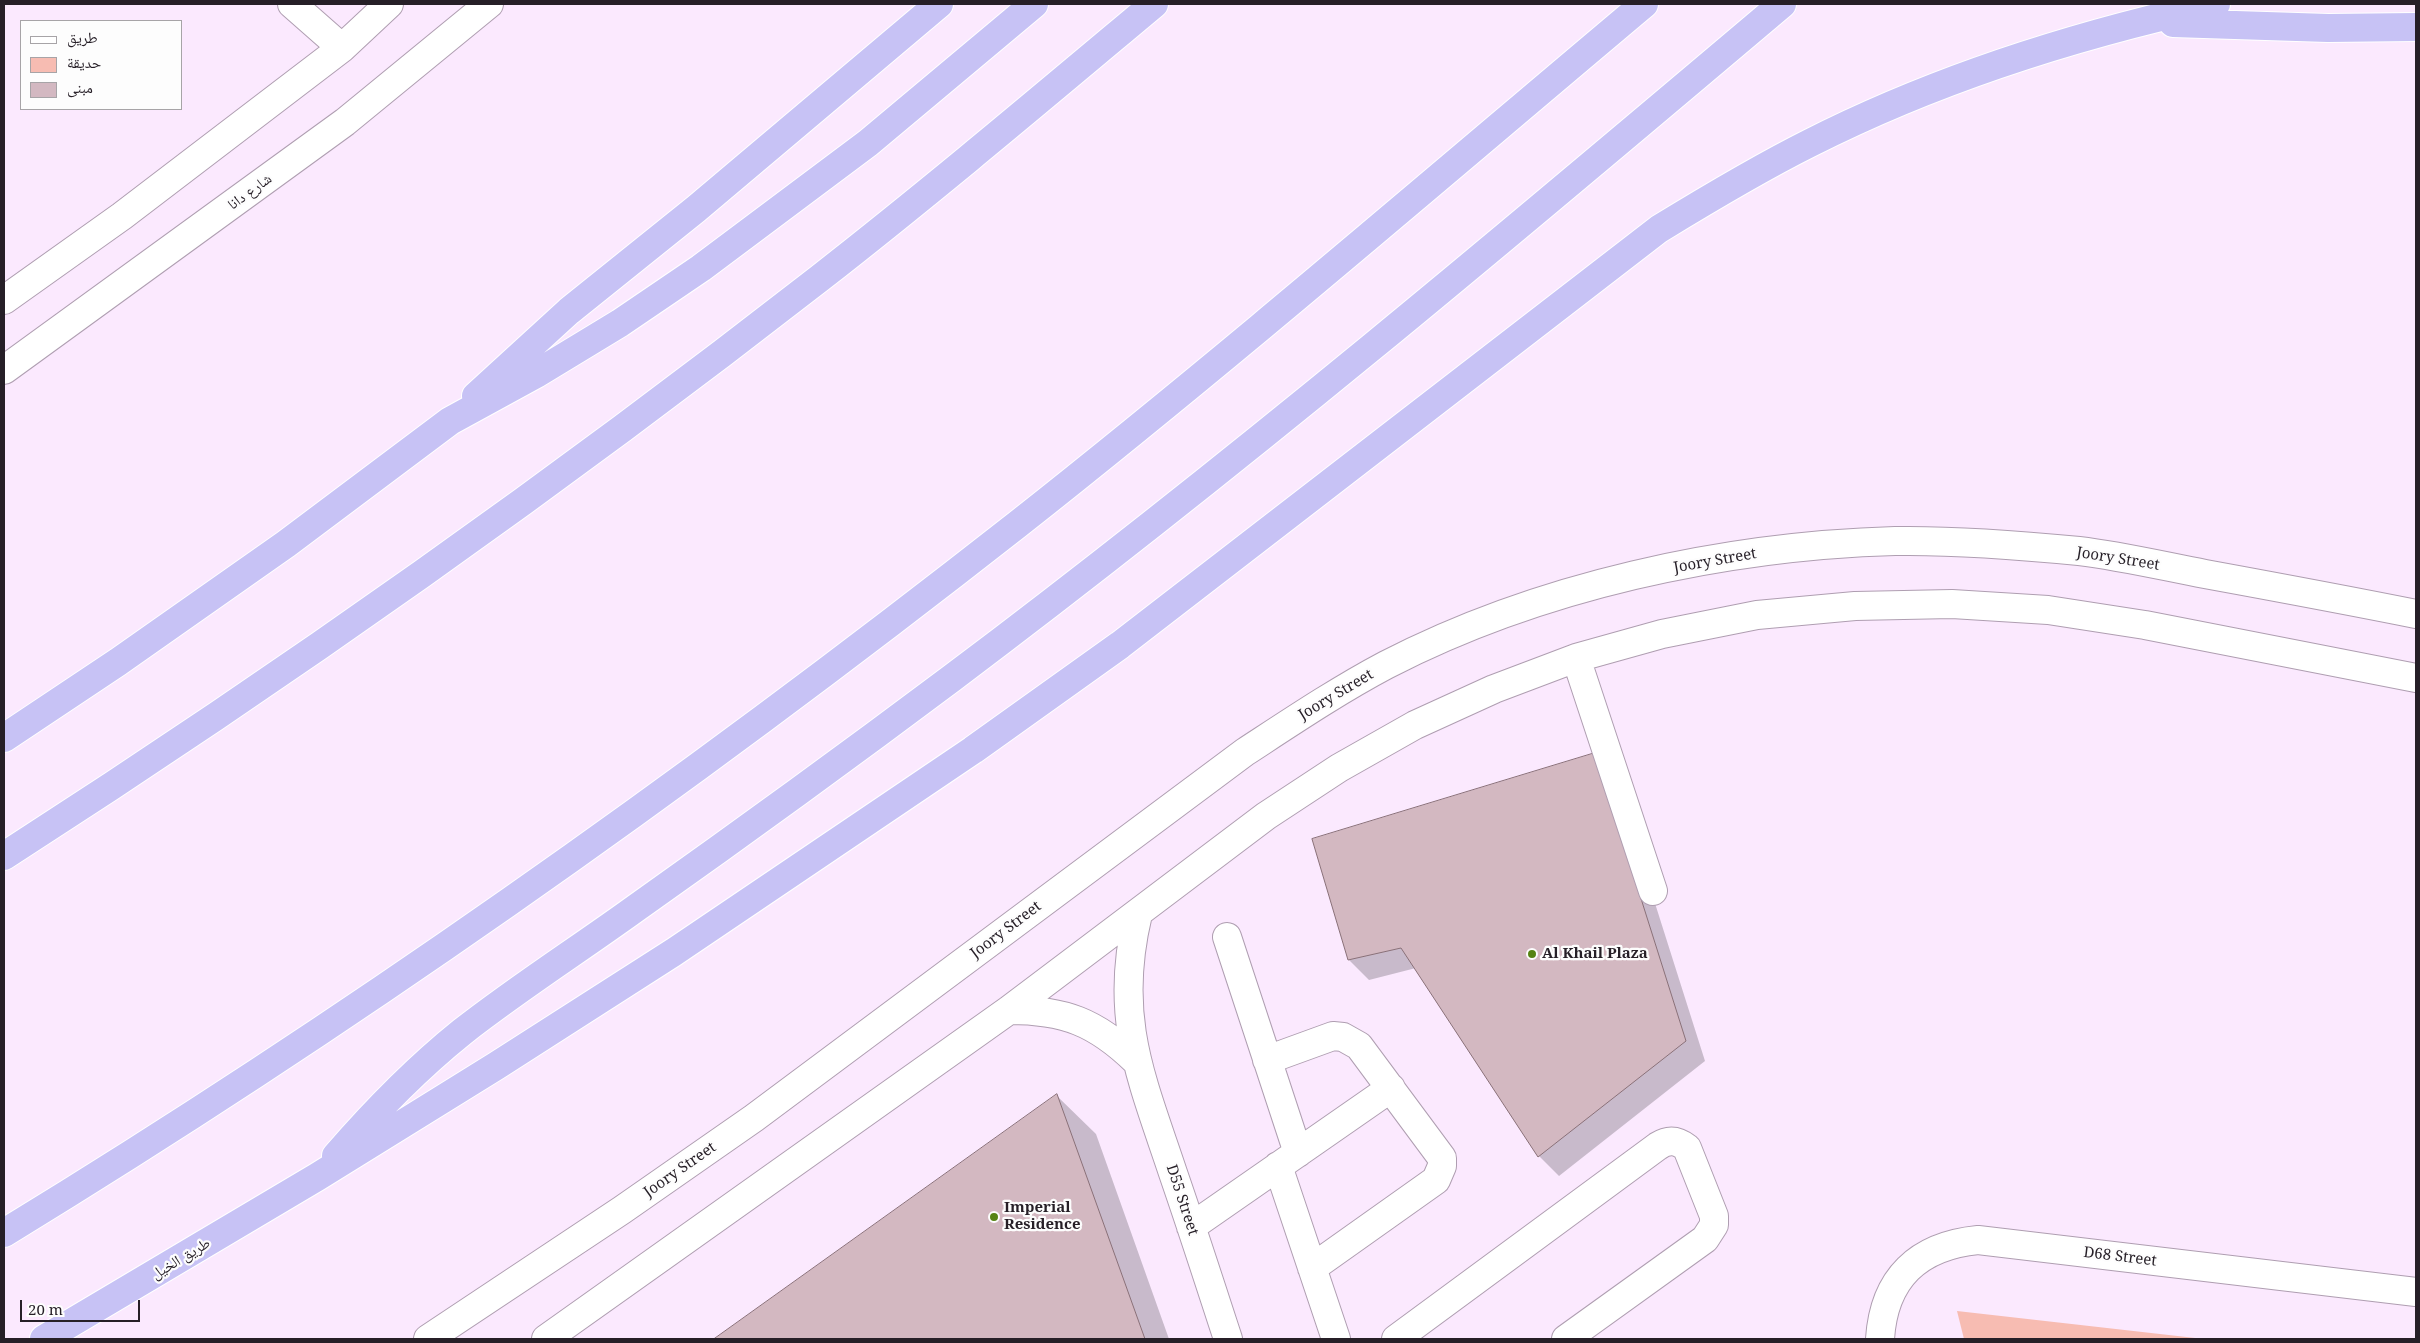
<!DOCTYPE html>
<meta charset="utf-8">
<style>
body{margin:0}
#map{position:relative;width:2420px;height:1343px;overflow:hidden;background:#fbe9fe;font-family:"Noto Serif","Noto Naskh Arabic",serif}
canvas{display:block}
.frame{position:absolute;inset:0;border:5px solid #261f27;pointer-events:none}
.legend{position:absolute;left:20px;top:20px;width:162px;height:90px;box-sizing:border-box;background:#fdfdfd;border:1px solid #a7a4a7;margin:0;padding:6px 9px;list-style:none;font-size:15px;color:#261f27}
.legend li{display:flex;align-items:center;gap:10px;height:25px}
.legend b{width:25px;border:1px solid #a7a4a7}
.scale{position:absolute;left:20px;top:1300px;width:120px;height:22px;box-sizing:border-box;border:2px solid #261f27;border-top:0;padding-left:6px;font-size:15px;line-height:18px;white-space:nowrap;color:#261f27;-webkit-text-stroke:4px #fdfdfd;paint-order:stroke}
</style>
<div id="map">
<canvas width="2420" height="1343"></canvas>
<div class="frame"></div>
<ul class="legend">
<li><b style="height:6px;background:#fff"></b>طريق</li>
<li><b style="height:14px;background:#f7bcb2"></b>حديقة</li>
<li><b style="height:14px;background:#d3b8c1"></b>مبنى</li>
</ul>
<div class="scale">20 m</div>
</div>
<script>
const c = document.querySelector('canvas').getContext('2d');
c.lineJoin = 'round';
function paint(path, color) {
  c.fillStyle = color;
  c.fill(path, 'evenodd');
}
function strokePath(path, color, width, dash) {
  c.strokeStyle = color;
  c.lineWidth = width;
  c.lineCap = dash ? 'butt' : 'round';
  c.setLineDash(dash || []);
  c.stroke(path);
}
function write(font, color, halo, rows, align = 'center') {
  c.font = font + ' "Noto Serif","Noto Naskh Arabic",serif';
  c.lineWidth = 4.5;
  c.setLineDash([]);
  c.textBaseline = 'middle';
  c.strokeStyle = halo;
  c.fillStyle = color;
  for (const [text, x, y, turn = 0] of rows) {
    c.save();
    c.translate(x, y);
    c.rotate((+turn || 0) * Math.PI / 180);
    c.textAlign = isNaN(turn) ? turn : align;
    if (halo) c.strokeText(text, 0, 0);
    c.fillText(text, 0, 0);
    c.restore();
  }
}
const green = new Path2D(`
 M1957,1311L2204,1339H1964Z`);
const shadow = new Path2D(`
 M1614,774L1705,1061L1559,1176L1539,1156L1416,968L1369,980L1349,960L1314,840Z
 M1057,1096L1096,1134L1169,1339H717Z`);
const building = new Path2D(`
 M1595,753L1686,1041L1538,1157L1401,948L1348,960L1312,839Z
 M1057,1094L1145,1339H714Z`);
const minor = new Path2D(`
 M292,4L342,48
 M4,300L122,216L342,48L389,4
 M4,370L345,122L489,4
 M1576,658L1653,891
 M1138,914C1113,1017 1141,1077 1173,1173C1192,1228 1210,1284 1228,1339
 M1227,937L1298,1153
 M1009,1010C1064,1010 1096,1022 1136,1061
 M1267,1060L1333,1036L1343,1037L1359,1046L1442,1158V1166L1436,1180L1312,1268
 M1278,1166L1336,1339
 M1191,1227L1391,1088
 M428,1339L622,1210L754,1118L1245,752C1291,722 1337,691 1386,665C1539,586 1724,546 1895,541C1956,540 2018,545 2079,551C2121,556 2163,566 2205,574C2276,587 2346,600 2416,614
 M546,1339L1009,1010L1266,816L1339,768L1415,725L1494,689L1576,658L1662,634L1757,615L1855,606L1952,604L2048,610L2145,625L2416,678
 M1396,1339L1658,1146C1669,1139 1677,1140 1687,1148L1714,1216V1225L1705,1239L1566,1339
 M1880,1339C1884,1278 1918,1246 1978,1240L2416,1292`);
const highway = new Path2D(`
 M2173,23L2328,28L2416,27
 M476,396L569,311L696,209L939,4
 M4,738L118,662L286,544L450,421L536,374L620,323L701,268L868,143L1034,4
 M4,856C284,676 557,483 820,278C934,189 1044,96 1154,4
 M336,1156C375,1111 416,1069 462,1032C518,988 578,950 636,908C742,833 848,756 952,678C1237,464 1510,234 1782,4
 M4,1233C356,1018 693,779 1018,524C1231,356 1437,178 1644,4
 M44,1339L317,1177L496,1066L674,952L973,750L1120,645L1659,229C1708,199 1758,169 1810,143C1938,78 2075,35 2216,4`);
const markers = [
 [1532,954,5,"#558313"],
 [994,1217,5,"#558313"]
];
const streetNames = [
 ["شارع دانا",250,192,-36],
 ["Joory Street",2118,559,9],
 ["Joory Street",1715,561,-10],
 ["Joory Street",1336,695,-31],
 ["Joory Street",1006,930,-37],
 ["Joory Street",680,1170,-35],
 ["D55 Street",1182,1200,72],
 ["D68 Street",2120,1257,7],
 ["طريق الخيل",181,1259,-31]
];
const poiNames = [
 ["Al Khail Plaza",1542,954],
 ["Imperial",1004,1208],
 ["Residence",1004,1225]
];
paint(green, '#f7bcb2');
paint(shadow, '#0003');
paint(building, '#d3b8c1');
strokePath(building, '#897078', 1);
strokePath(minor, '#af9eb1', 30);
strokePath(highway, '#fff', 30);
strokePath(minor, '#fff', 28);
strokePath(highway, '#c7c2f5', 28);
for (const [x, y, r, color] of markers) {
  const dot = new Path2D();
  dot.arc(x, y, r, 0, 2 * Math.PI);
  c.fillStyle = color;
  c.fill(dot);
  strokePath(dot, '#fdfdfd', 2);
}
write('15px', '#261f27', '#fdfdfd', streetNames);
write('bold 15px', '#261f27', '#fdfdfd', poiNames, 'left');
</script>
